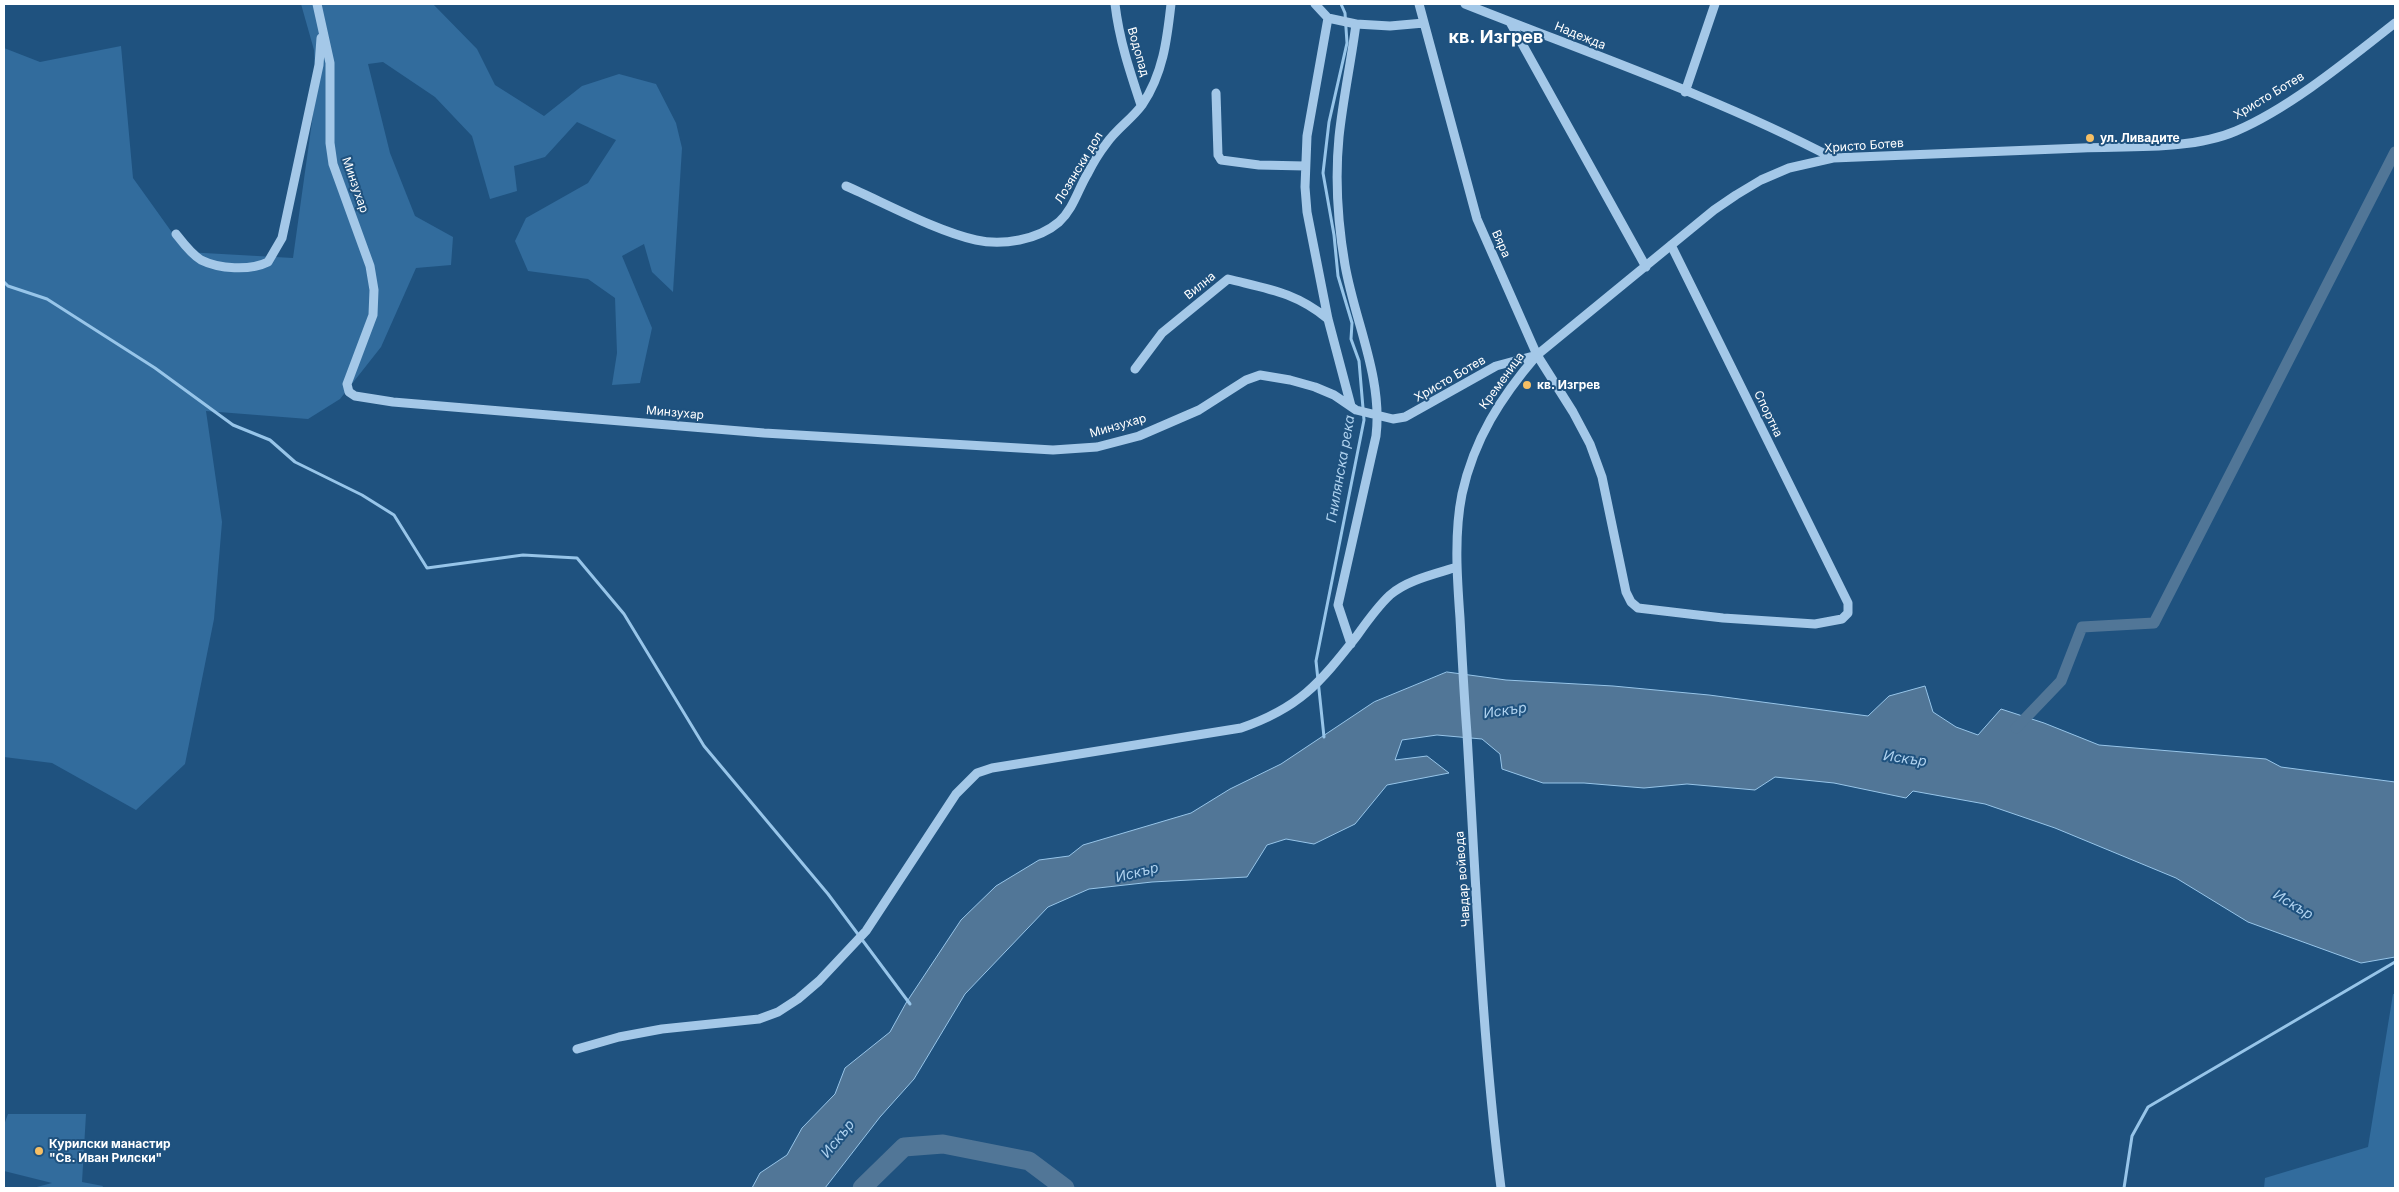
<!DOCTYPE html>
<meta charset="utf-8">
<style>
body{margin:0}
#map{position:relative;width:2399px;height:1192px;overflow:hidden;background:#1f527f;font-family:Inter,sans-serif}
canvas{display:block}
.frame{position:absolute;inset:0;border:5px solid #fff;pointer-events:none}
</style>
<div id="map">
<canvas width="2399" height="1192"></canvas>
<div class="frame"></div>
</div>
<script>
const c = document.querySelector('canvas').getContext('2d');
c.lineJoin = 'round';
function paint(path, color) {
  c.fillStyle = color;
  c.fill(path, 'evenodd');
}
function strokePath(path, color, width, dash) {
  c.strokeStyle = color;
  c.lineWidth = width;
  c.lineCap = dash ? 'butt' : 'round';
  c.setLineDash(dash || []);
  c.stroke(path);
}
function write(font, color, halo, rows, align = 'center') {
  c.font = font + ' Inter,sans-serif';
  c.lineWidth = 4;
  c.setLineDash([]);
  c.textBaseline = 'middle';
  c.strokeStyle = halo;
  c.fillStyle = color;
  for (const [text, x, y, turn = 0] of rows) {
    c.save();
    c.translate(x, y);
    c.rotate((+turn || 0) * Math.PI / 180);
    c.textAlign = isNaN(turn) ? turn : align;
    if (halo) c.strokeText(text, 0, 0);
    c.fillText(text, 0, 0);
    c.restore();
  }
}
const green = new Path2D(`
 M301,4H433L477,49L495,85L544,116L582,86L619,74L656,84L676,123L682,148L673,292L652,272L644,244L622,256L652,328L640,383L612,385L617,353L615,298L588,279L528,271L515,241L526,218L588,183L616,140L577,122L545,157L514,166L517,191L490,199L472,136L435,97L383,62L368,64L390,153L415,216L453,237L451,265L416,268L381,347L340,399L308,419L206,411L222,522L214,619L185,764L136,810L52,763L4,757V48L40,62L121,46L133,178L186,252L293,258L316,93L314,50Z
 M2393,994H2395V1188H2264L2265,1178L2368,1147Z
 M8,1114H86L82,1182L103,1186L102,1188H33L52,1183L4,1171V1125Z`);
const water = new Path2D(`
 M1447,672L1506,680L1613,686L1709,695L1868,716L1889,696L1925,686L1933,712L1956,727L1978,735L2001,709L2044,723L2099,745L2266,759L2281,767L2395,782V957L2361,963L2248,922L2176,878L2055,828L1985,804L1913,791L1906,798L1834,783L1775,777L1755,790L1687,784L1644,788L1584,783H1543L1502,769L1500,754L1482,739L1437,735L1402,740L1395,760L1427,756L1449,773L1387,785L1355,824L1314,844L1286,839L1267,845L1247,877L1152,882L1089,889L1048,907L965,994L914,1079L880,1117L825,1188H752L760,1173L787,1155L802,1128L835,1094L845,1068L890,1032L906,1003L961,920L996,886L1039,860L1069,856L1083,845L1191,813L1230,789L1281,764L1374,702Z`);
const stream = new Path2D(`
 M4,282L8,286L47,299L155,368L233,425L270,440L295,462L362,495L394,515L427,568L523,555L577,558L624,614L704,746L828,894L910,1004
 M1324,737L1316,661L1364,420L1359,361L1351,339L1352,323L1338,276L1334,235L1323,173L1329,122L1347,43L1345,13L1341,4
 M2124,1188L2132,1136L2148,1107L2395,962`);
const canal = new Path2D(`
 M2016,728L2061,681L2082,627L2154,623L2395,152`);
const river = new Path2D(`
 M862,1188L904,1147L943,1144L1029,1161L1065,1188`);
const minor = new Path2D(`
 M317,4L330,63V143L333,164L370,266L374,290L373,315L347,384L349,392L355,396L393,402L764,433L1053,450L1097,447L1139,436L1199,410L1246,380L1260,375L1290,380L1315,387L1334,395L1356,410L1393,419L1405,417L1496,366L1537,355L1714,210L1736,195L1761,180L1789,168L1833,158C1916,155 1999,151 2082,148C2130,146 2192,150 2236,131C2290,108 2348,60 2395,23
 M1115,4C1119,39 1130,72 1141,105
 M1315,4L1328,18
 M1419,4L1477,219L1537,355L1573,412L1590,444L1602,477L1626,592L1631,602L1638,608L1723,618L1815,624L1842,619L1848,613V603L1671,245
 M1465,4C1588,53 1716,97 1833,158
 M1328,18L1356,24C1351,62 1343,99 1339,137C1335,178 1338,224 1345,265C1355,322 1383,378 1376,436L1338,605L1351,644
 M1328,18L1307,136L1305,187L1307,212L1328,319L1351,406
 M1510,22L1646,267
 M1356,24L1390,26L1424,23
 M1685,92L1715,4
 M1216,93L1218,155L1221,160L1259,165L1305,166
 M846,186C885,203 936,231 976,240C1002,246 1038,240 1059,222C1074,208 1078,189 1088,173C1093,163 1099,153 1106,144C1116,129 1132,119 1142,105C1163,74 1167,40 1171,4
 M176,234C183,243 191,254 201,260C219,269 250,271 268,262L282,238L319,65L321,38
 M1135,369L1162,333L1228,279C1268,289 1295,292 1328,319
 M577,1049L619,1037L662,1029L759,1019L778,1012L798,999L819,981L866,931L956,794L977,773L992,768L1241,728C1299,708 1319,684 1356,637C1366,623 1377,607 1390,595C1407,580 1435,574 1457,567
 M1501,1188C1482,1038 1476,885 1467,734C1464,695 1462,656 1460,618C1457,577 1454,534 1462,494C1474,439 1501,397 1537,355`);
const markers = [
 [2090,138,5,"#f6bf64"],
 [1527,385,5,"#f6bf64"],
 [39,1151,5,"#f6bf64"]
];
const streetNames = [
 ["Надежда",1580,36,22],
 ["Водопад",1138,52,74],
 ["Христо Ботев",2269,96,-31],
 ["Христо Ботев",1864,146,-4],
 ["Лозянски дол",1079,168,-59],
 ["Минзухар",355,185,71],
 ["Вяра",1501,244,66],
 ["Вилна",1200,286,-39],
 ["Христо Ботев",1450,379,-30],
 ["Кременица",1502,381,-54],
 ["Минзухар",675,413,5],
 ["Спортна",1768,414,64],
 ["Минзухар",1118,426,-16],
 ["Чавдар войвода",1463,879,-94]
];
const poiNames = [
 ["ул. Ливадите",2100,138],
 ["кв. Изгрев",1537,385],
 ["Курилски манастир",49,1144],
 ["\"Св. Иван Рилски\"",49,1158]
];
const waterNames = [
 ["Гнилянска река",1341,469,-80],
 ["Искър",1505,711,-8],
 ["Искър",1905,759,8],
 ["Искър",1137,873,-14],
 ["Искър",2293,905,31],
 ["Искър",838,1139,-51]
];
const districtNames = [
 ["кв. Изгрев",1496,38]
];
paint(green, '#326c9d');
paint(water, '#517697');
strokePath(water, '#97c5e9', 1);
strokePath(stream, '#97c5e9', 3);
strokePath(canal, '#517697', 11);
strokePath(river, '#517697', 19);
strokePath(minor, '#a4c8e8', 9);
for (const [x, y, r, color] of markers) {
  const dot = new Path2D();
  dot.arc(x, y, r, 0, 2 * Math.PI);
  c.fillStyle = color;
  c.fill(dot);
  strokePath(dot, '#1f527f', 2);
}
write('12px', '#fff', '#1f527f', streetNames);
write('bold 12px', '#fff', '#1f527f', poiNames, 'left');
write('italic 14px', '#afd2ef', '#1f527f', waterNames);
write('bold 18px', '#fff', '#1f527f', districtNames);
</script>
